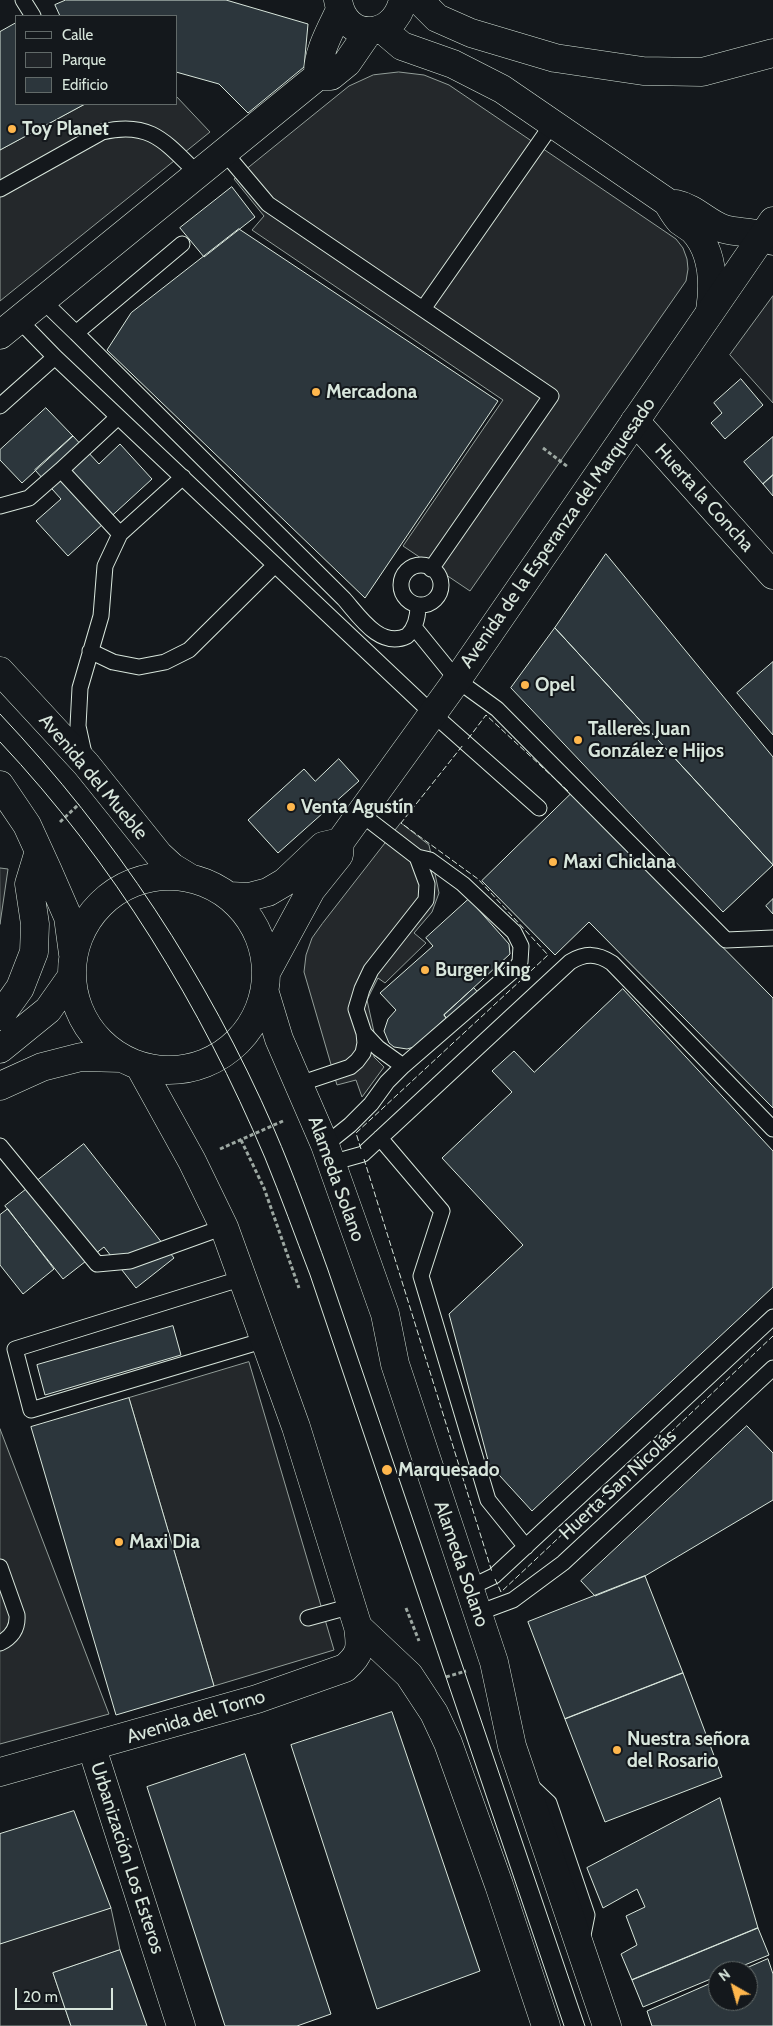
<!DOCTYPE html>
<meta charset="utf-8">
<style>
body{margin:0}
#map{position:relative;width:773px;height:2026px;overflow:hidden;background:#14181c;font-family:Cabin,sans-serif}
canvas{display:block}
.legend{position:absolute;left:15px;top:15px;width:162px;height:90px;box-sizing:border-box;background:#14181c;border:1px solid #626a69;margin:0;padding:6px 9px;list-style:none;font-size:15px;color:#d8e6dc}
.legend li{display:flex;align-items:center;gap:10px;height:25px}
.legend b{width:25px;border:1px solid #626a69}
.north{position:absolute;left:708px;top:1961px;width:50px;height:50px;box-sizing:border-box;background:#14181c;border:1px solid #626a69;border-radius:50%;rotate:322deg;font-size:14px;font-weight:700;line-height:20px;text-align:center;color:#d8e6dc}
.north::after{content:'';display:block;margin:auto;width:18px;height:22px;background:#ffb74d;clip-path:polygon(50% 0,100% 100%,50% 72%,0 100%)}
.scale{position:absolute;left:15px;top:1988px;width:98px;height:22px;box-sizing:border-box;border:2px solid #d8e6dc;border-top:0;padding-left:6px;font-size:15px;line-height:18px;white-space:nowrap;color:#d8e6dc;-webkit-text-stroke:4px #14181c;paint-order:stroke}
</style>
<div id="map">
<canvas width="773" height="2026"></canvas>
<ul class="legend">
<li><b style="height:6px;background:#14181c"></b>Calle</li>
<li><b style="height:14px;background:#202428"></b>Parque</li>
<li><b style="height:14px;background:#2c363c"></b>Edificio</li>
</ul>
<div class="north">N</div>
<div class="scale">20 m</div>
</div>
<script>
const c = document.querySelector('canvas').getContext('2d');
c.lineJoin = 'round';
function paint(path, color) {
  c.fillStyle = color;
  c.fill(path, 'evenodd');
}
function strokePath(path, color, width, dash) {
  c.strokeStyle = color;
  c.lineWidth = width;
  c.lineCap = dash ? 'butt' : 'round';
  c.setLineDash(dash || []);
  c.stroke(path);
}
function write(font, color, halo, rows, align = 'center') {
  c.font = font + ' Cabin,sans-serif';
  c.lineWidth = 4;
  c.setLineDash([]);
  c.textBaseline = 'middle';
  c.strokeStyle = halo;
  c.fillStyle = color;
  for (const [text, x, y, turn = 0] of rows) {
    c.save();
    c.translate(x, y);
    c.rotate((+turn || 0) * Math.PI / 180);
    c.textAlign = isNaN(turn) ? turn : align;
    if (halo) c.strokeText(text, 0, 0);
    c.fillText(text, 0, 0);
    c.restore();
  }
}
const green = new Path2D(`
 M773,296V403L730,355Z
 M111,1908L120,1950L53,1973L71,2026H0V1944Z`);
const parking = new Path2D(`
 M399,72L424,75L449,85L676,239L683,248L687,259L688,269L686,281L470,591L403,546L503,400L252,230L264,216L234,179L349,86L373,75Z
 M176,96L210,132L0,301V150L85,104H176Z
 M401,823L429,845L439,893L432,912L414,933L426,943L385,983L378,978L367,1000L374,1032V1057L384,1067L362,1097L356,1080L337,1085L304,972L306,955L312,938L322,924Z
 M0,868L8,869L0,924Z
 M249,1362L334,1650L214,1686L129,1398Z
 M0,1429L109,1714L0,1744Z`);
const building = new Path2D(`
 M66,0H226L308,24L304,67L248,113L219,84L176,72V16H60L55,5Z
 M16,23V104H85L0,150V32Z
 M232,187L255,217L204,257L180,228Z
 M239,229L498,401L365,598L107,350L131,313Z
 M741,379L763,405L725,439L711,423L722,413L714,403Z
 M46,408L73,436L22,483L0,460V450Z
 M73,436L99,464L120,444L152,479L68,556L36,521L61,499L35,470Z
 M773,437V475L763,484L744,462Z
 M773,475V496L763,484Z
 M606,554L773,757V865L555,628Z
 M555,628L773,865L723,912L511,688Z
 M773,662V735L737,693Z
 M339,759L359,781L278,853L248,820L304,769L315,781Z
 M571,794L773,998V1108L589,922L555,955L482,881Z
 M469,899L509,944L510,954L444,1015L446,1018L414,1047L407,1049L394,1047L389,1043L384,1031L388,1019L396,1010L380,993L433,946L426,938Z
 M773,899V914L766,906Z
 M474,988L483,998L452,1025L444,1015Z
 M623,989L773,1151V1287L532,1511L489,1464L449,1314L523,1245L442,1158L512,1092L492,1071L514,1051L534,1072Z
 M84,1144L174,1258L136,1288L104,1247L63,1279L5,1206Z
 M8,1209L54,1269L23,1294L0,1265V1215Z
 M173,1326L181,1355L45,1395L37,1365Z
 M129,1398L214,1686L116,1715L31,1427Z
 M747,1426L773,1453V1500L645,1576L595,1596L581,1581Z
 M645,1576L683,1673L565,1719L528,1622Z
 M683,1673L722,1777L605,1822L565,1719Z
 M392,1712L480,1971L377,2009L291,1745Z
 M245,1754L331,2014L297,2026H225L147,1787Z
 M720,1798L758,1928L632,1980L621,1954L637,1945L626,1916L645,1907L637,1889L603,1908L587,1868Z
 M74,1811L111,1908L0,1944V1834Z
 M758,1928L769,1955L730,1971H718V1976L643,2007L632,1980Z
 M120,1950L147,2026H71L53,1973Z
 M768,1959L773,1974V2026H652L647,2011L718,1980V2001H748V1971H740Z`);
const path = new Path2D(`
 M543,448L568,467
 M60,822L79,804
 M241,1140L264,1188L299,1288
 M220,1149L283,1121
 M406,1608L419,1641
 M446,1677L466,1671`);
const lane = new Path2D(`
 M23,0L33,16
 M225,153L268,204L551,396L431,569
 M0,189L102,132C151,120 166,143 199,175
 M43,301L76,333L182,244
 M423,309L553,123
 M19,320L55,357L433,714L539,808
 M76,333L344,599C359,616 380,649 407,636C416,628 418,617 418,605
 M0,406L55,357
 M61,470L118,417
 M0,506L29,498L61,470L120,534L105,566L101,616L80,688L78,726L85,758
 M120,534L183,477
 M401 585a20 20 0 1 1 40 0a20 20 0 1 1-40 0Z
 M414,627L457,680L497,709L726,940L773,938
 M90,651L113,662L139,667L165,662L189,650L275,565
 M364,1033L378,1048L403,1066
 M299,1084L350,1067L357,1061L363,1053L365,1043L364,1033L356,1009L362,989L371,970L426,900L427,884L417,857
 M380,1138L442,1211L421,1276L488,1500L526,1547
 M325,1145L350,1125L371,1104L387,1082L403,1066L515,969L520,962L521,946L514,932L463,884L430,860L417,857L361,814
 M0,1146L97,1264L130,1261L224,1227
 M331,1163L363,1154L570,962C585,953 597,953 612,963L773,1129
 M243,1278L15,1349L31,1410L265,1340
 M0,1567L17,1615C18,1628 12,1637 0,1643
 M469,1588L494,1576L773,1317
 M478,1613L513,1600L563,1563L773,1368
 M308,1618L352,1606
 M530,1785L549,1803L587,1915L582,1940`);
const street = new Path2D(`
 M338,0C344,42 394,41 403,0
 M419,0L437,18L471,33L555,58L643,71L702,72L773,53
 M382,29L402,46L453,64L502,89L667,202C671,208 675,216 680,221C684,224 689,227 693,230C714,252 714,284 710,311
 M318,76C317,53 330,31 340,10
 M676,204C695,208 707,223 724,229C742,234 757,230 773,241
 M0,335L318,76H331L347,63L369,31
 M635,421L773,575
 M92,1748L181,2026`);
const secondary = new Path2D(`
 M0,671L86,764L159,855L172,867L190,878
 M0,785L27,825L48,871L68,917L73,954
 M340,842L457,680L773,221
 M72 973a97 97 0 1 1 194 0a97 97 0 1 1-194 0Z
 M229,896L249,897L268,892L285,882L323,846L340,842
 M267,971L311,890L339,855L340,842
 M265,993L279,1039L325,1145L385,1314L395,1364L494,1662L512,1746L607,2026
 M0,1016L20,988L34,952L35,924L29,884L39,851
 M0,1049L48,1010L72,976
 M140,1067L192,1161L224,1227L296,1427L358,1627L409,1675L434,1713L448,1743L499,1885L546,2026
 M0,1086L42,1067L81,1057L121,1058
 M0,1772L257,1699L345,1668C361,1654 361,1648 358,1627`);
const tram = new Path2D(`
 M0,714C115,836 207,975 274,1129C294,1175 311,1223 328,1270L585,2026
 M0,742C113,862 201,1006 265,1158C281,1197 295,1236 310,1275L564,2026`);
const fence = new Path2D(`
 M468,739L486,715L568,791
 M361,1149L356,1133L548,955L478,879L401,823L463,745
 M364,1159L492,1572
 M495,1579L501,1592L773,1336`);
const markers = [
 [12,129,5,"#ffb74d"],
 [316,392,5,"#ffb74d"],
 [525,685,5,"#ffb74d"],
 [578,740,5,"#ffb74d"],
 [291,807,5,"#ffb74d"],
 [553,862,5,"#ffb74d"],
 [425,970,5,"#ffb74d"],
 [387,1470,6,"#ffb74d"],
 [119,1542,5,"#ffb74d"],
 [617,1750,5,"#ffb74d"]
];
const poiNames = [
 ["Toy Planet",22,129],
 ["Mercadona",326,392],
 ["Opel",535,685],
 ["Talleres Juan",588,729],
 ["González e Hijos",588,751],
 ["Venta Agustín",301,807],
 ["Maxi Chiclana",563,862],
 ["Burger King",435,970],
 ["Marquesado",398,1470],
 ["Maxi Dia",129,1542],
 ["Nuestra señora",627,1739],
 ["del Rosario",627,1761]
];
const streetNames = [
 ["Huerta la Concha",704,498,48],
 ["Avenida de la Esperanza del Marquesado",558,533,-55],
 ["Avenida del Mueble",93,777,50],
 ["Alameda Solano",336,1179,70],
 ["Huerta San Nicolás",618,1485,-43],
 ["Alameda Solano",461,1564,71],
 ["Avenida del Torno",196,1717,-17],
 ["Urbanización Los Esteros",127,1858,72]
];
paint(green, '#202428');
strokePath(green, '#939e99', 1);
paint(parking, '#24282b');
strokePath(parking, '#939e99', 1);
paint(building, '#2c363c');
strokePath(building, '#d8e6dc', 1);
strokePath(lane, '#d8e6dc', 17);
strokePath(street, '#d8e6dc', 29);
strokePath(secondary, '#d8e6dc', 29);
strokePath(path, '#9da8a2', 3, [4, 2.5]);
strokePath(lane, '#14181c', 15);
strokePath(street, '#14181c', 28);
strokePath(secondary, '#14181c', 28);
strokePath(tram, '#d8e6dc', 1);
strokePath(fence, '#d8e6dc', 1, [6, 2.5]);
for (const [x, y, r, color] of markers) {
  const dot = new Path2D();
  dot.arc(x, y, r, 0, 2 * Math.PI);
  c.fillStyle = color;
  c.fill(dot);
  strokePath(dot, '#14181c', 2);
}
write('bold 19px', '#d8e6dc', '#14181c', poiNames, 'left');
write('19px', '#d8e6dc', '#14181c', streetNames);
</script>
